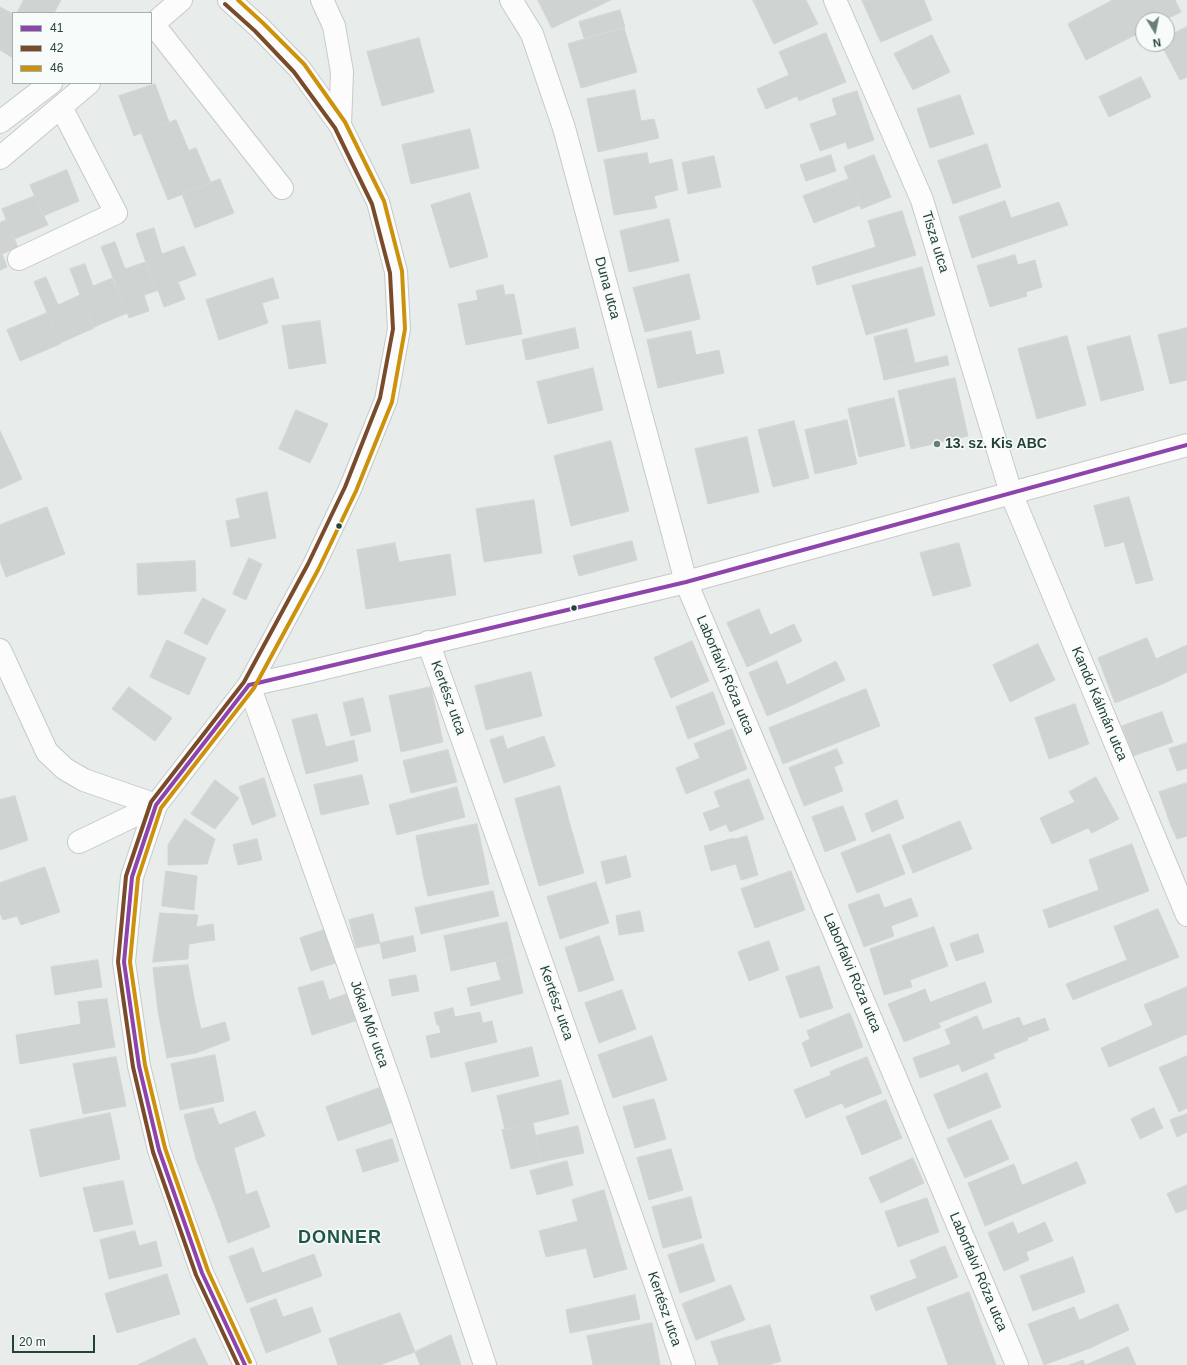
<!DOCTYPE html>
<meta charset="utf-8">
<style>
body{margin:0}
#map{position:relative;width:1187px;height:1365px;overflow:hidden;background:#e8edeb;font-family:Arial,sans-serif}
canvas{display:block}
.legend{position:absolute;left:12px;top:12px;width:140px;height:72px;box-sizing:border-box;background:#f7fbf9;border:1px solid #a3b1ad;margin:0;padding:5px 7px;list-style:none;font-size:12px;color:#24423a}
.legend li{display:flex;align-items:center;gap:8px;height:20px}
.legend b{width:20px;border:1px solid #a3b1ad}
.north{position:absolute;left:1135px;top:12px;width:40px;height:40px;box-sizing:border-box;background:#f7fbf9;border:1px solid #a3b1ad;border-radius:50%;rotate:170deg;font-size:11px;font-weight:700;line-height:16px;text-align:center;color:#24423a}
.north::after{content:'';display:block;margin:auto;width:14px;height:18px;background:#697e78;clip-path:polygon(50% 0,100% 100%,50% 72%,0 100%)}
.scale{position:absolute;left:12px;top:1335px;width:83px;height:18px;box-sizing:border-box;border:2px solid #24423a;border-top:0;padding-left:5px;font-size:12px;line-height:14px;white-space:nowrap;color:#24423a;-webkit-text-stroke:3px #f7fbf9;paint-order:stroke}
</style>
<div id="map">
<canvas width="1187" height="1365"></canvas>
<ul class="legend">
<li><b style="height:5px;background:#8e44ad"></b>41</li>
<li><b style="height:5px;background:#7a4b2a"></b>42</li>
<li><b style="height:5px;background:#cd920c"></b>46</li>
</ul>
<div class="north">N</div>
<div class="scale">20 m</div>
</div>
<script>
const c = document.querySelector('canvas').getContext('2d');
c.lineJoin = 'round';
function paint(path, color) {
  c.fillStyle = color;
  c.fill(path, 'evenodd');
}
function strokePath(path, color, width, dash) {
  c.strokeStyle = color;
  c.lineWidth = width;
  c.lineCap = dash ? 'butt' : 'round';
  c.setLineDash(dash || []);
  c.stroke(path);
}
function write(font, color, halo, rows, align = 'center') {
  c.font = font + ' Arial,sans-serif';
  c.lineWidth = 3;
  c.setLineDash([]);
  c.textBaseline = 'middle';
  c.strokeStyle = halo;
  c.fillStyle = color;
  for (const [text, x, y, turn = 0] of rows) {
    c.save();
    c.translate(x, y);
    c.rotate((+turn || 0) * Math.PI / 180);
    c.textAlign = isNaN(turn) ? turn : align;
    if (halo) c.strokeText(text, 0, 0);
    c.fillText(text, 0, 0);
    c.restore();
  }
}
const building = new Path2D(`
 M24,0H61L54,13H17Z
 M538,0H611L552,28Z
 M753,0H806L818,24L774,44Z
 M862,0H924L932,20L881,42Z
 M1113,0H1175L1181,12L1165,20H1143V31L1086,60L1068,24Z
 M0,7L13,14V58L0,50Z
 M620,10L625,27L584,38L579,22Z
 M1187,27V77L1180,80L1161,44H1167V37Z
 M624,28L637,72L581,88L568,44Z
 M826,33L846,82L799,101L797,96L766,109L757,89L789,75L779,52Z
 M932,35L950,72L913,90L894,54Z
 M419,38L434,92L382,106L367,52Z
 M1141,77L1151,97L1109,117L1099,97Z
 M155,84L169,122L134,136L119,96Z
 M635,90L641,121L654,119L659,138L598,152L587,99Z
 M857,91L874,140L848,149L846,142L820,151L810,124L837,115L832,99Z
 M960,95L974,134L930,148L917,109Z
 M176,120L189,151L154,165L141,133Z
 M470,129L479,168L411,184L402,145Z
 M987,144L1001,187L953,204L938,161Z
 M196,148L211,183L168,200L154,165Z
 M647,153L649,164L672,159L678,190L654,196L657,208L614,215L604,160Z
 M831,155L836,171L806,181L800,165Z
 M874,155L891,197L861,209L844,167Z
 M714,156L721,187L688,194L682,163Z
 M67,170L79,201L43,216L30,185Z
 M220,179L234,213L195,228L182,194Z
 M849,179L860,205L814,223L803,196Z
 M470,193L488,257L450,268L431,205Z
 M35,196L48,225L14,239L2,209Z
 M1005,201L1011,218L1059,202L1068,225L972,258L959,217Z
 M902,211L916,255L817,285L812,267L876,247L868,221Z
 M669,219L679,261L629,272L620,231Z
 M6,220L18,247L2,254L7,267L0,270V223Z
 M154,228L162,254L184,246L196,275L178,282L185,299L164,307L158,290L156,291L136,234Z
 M115,242L125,269L145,262L156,291L144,295L149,311L129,318L101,247Z
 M1015,255L1018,265L1035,260L1042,287L1026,292L1027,296L990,307L977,266Z
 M85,264L93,286L112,278L127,313L94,327L80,295L70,269Z
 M922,267L935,315L866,335L852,286Z
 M689,274L700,319L645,332L633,288Z
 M46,277L58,305L80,295L94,328L60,343L34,282Z
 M273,278L279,298L262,303L268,323L219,340L206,300Z
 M503,285L505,295L514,294L522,334L466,345L458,304L478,300L476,291Z
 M47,313L60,344L20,361L7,330Z
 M320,321L326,363L289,369L282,326Z
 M575,328L579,348L526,360L522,340Z
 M1187,328V380L1170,384L1158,335Z
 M907,329L915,363L882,371L874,337Z
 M691,331L696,355L719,350L724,373L658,388L647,340Z
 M1067,336L1086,405L1037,419L1018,349Z
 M1130,336L1144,390L1101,401L1087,347Z
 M947,356L949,365L884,380L882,371Z
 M593,368L603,410L548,424L537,382Z
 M955,378L968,436L911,449L898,391Z
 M894,398L905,446L859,457L848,409Z
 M296,410L328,424L310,463L279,449Z
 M847,420L857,464L815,474L805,430Z
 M794,421L809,478L773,487L758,430Z
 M0,431L12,456L0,462Z
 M747,437L759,492L708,504L695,449Z
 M611,441L629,511L571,526L554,456Z
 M12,456L22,479L0,489V462Z
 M267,492L276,538L231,547L226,521L240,518L236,499Z
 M1129,497L1153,580L1136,584L1124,542L1105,547L1094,506Z
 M534,500L542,553L484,562L476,509Z
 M47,507L65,554L6,577L0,561V525Z
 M632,541L637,560L579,576L573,556Z
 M395,543L399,562L450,554L456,595L366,609L357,550Z
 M959,543L971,586L933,596L920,553Z
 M249,558L262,564L246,600L233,594Z
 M195,561L196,591L138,595L137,564Z
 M203,598L226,610L207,645L184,633Z
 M759,609L770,635L794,624L802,641L747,667L727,623Z
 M1147,638L1156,659L1187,645V672L1165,683L1115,703L1098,658Z
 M167,640L206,658L189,695L150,677Z
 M692,641L709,681L671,698L654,658Z
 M1038,644L1055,680L1010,702L993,665Z
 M777,661L787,685L836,661L845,680L795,704L767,716L749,673Z
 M531,672L542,716L486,730L475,686Z
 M129,687L172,718L155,741L112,709Z
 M431,687L443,742L401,752L389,696Z
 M866,689L880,726L783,764L769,728Z
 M713,692L725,724L688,739L676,707Z
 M363,698L371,731L351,736L343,703Z
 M1075,704L1089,744L1049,759L1035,718Z
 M1162,712L1173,742L1133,756L1122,726Z
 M317,714L326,747L354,740L358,761L306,774L292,720Z
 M732,729L747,769L686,794L676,768L700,758L694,744Z
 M503,736L507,749L544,736L555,766L504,783L490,740Z
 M1187,743V768L1177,771L1169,749Z
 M837,749L843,763L834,767L843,791L804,806L789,768Z
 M448,750L457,782L411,793L403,761Z
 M362,775L369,804L321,815L314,785Z
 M1096,777L1119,819L1092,833L1088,828L1052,844L1040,818L1075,802L1069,792Z
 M264,778L276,816L252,825L239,787Z
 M749,779L764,819L730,832L726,824L710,831L703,813L720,807L714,792Z
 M215,780L239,798L215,829L191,814Z
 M1187,783V836L1177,839L1171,826L1159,792Z
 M560,786L569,821L524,833L515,799Z
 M457,787L465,817L397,835L389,805Z
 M15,796L28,840L0,850V800Z
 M897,800L904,818L872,832L865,814Z
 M843,806L856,840L825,852L812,817Z
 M185,819L215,839L207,864L168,865V845Z
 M569,821L584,873L539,886L524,833Z
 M960,821L972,849L913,873L902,846Z
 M477,824L485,862L423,874L416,836Z
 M890,834L905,874L857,893L841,853Z
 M747,836L758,875L741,880L736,864L711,871L704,846L734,838L735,839Z
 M257,839L262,860L238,865L233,845Z
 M1132,844L1149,891L1049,928L1043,910L1099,890L1089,860Z
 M626,856L631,877L606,884L601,862Z
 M485,862L489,884L428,896L423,874Z
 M45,867L60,912L21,925L17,916L3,920L0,913V883Z
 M166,871L197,876L194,910L162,906Z
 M791,871L805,910L755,928L741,889Z
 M596,882L609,923L560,939L547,897Z
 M493,891L499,916L421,934L415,908Z
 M879,894L884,908L911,898L918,916L891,926L894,936L864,947L848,905Z
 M1158,909L1179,957L1073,1000L1066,984L1127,960L1114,927Z
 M640,911L644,931L619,935L616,916Z
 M160,913L198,915L196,927L213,924L215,940L189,944L188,959L153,962Z
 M373,914L380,943L356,948L349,920Z
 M507,922L515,957L451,971L444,936Z
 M934,927L948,966L910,980L912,987L884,995L870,949Z
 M324,930L335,963L311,971L300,938Z
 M978,934L984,952L956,961L950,944Z
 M413,936L416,951L383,959L380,943Z
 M599,936L614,980L579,992L565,948Z
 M769,941L779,970L749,981L738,952Z
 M515,957L523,993L471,1006L467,988L501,980L496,962Z
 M98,960L102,987L55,995L51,967Z
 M188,965L195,1003L158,1011L153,968Z
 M819,966L833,1008L800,1018L786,977Z
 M416,975L419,991L392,996L389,980Z
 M323,981L329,1000L349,993L358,1020L312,1035L298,988Z
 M985,982L992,1002L938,1023L941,1027L904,1042L888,1004L925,989L930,1002Z
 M1187,987V1034L1109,1067L1101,1048L1153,1025L1144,1005Z
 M622,990L636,1029L599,1043L585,1003Z
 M107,999L115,1047L20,1064L16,1035L81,1024L78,1002Z
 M195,1003L201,1029L225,1022L230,1040L196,1053L167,1058L158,1011Z
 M453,1008L455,1017L480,1012L483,1023L492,1021L497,1042L431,1058L426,1036L441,1033L439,1025H437L434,1013Z
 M850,1013L863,1047L811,1067L802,1043L810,1039L807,1031Z
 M977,1016L983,1030L1019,1017L1023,1026L1045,1018L1049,1030L1027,1038L1028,1040L993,1054L995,1058L962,1072L959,1064L920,1078L913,1058L951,1044L945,1030Z
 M652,1036L667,1080L613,1098L598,1055Z
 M532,1047L539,1076L472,1092L465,1063Z
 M215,1055L224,1101L180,1110L171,1064Z
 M1187,1056V1108L1179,1112L1159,1068Z
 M116,1057L126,1106L83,1114L73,1064Z
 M867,1057L882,1093L845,1108L842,1103L806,1118L794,1090L831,1075L830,1072Z
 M987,1073L1001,1107L948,1129L934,1095Z
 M561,1080L569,1114L505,1130L497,1096Z
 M385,1086L397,1121L338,1141L326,1107Z
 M654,1099L666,1139L635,1148L623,1107Z
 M886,1100L902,1138L862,1155L846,1117Z
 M213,1108L219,1125L255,1111L265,1136L234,1148L196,1159L184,1115Z
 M1154,1108L1163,1128L1140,1139L1131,1119Z
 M110,1113L120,1159L40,1177L30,1130Z
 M1187,1114V1132L1177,1137L1170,1120Z
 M991,1120L1009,1159L965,1178L947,1139Z
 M533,1123L541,1162L511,1169L502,1130Z
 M578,1126L584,1153L541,1162L535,1136Z
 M392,1139L399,1161L363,1172L356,1150Z
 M234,1148L246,1195L215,1206L196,1159Z
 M671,1149L683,1190L649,1200L637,1158Z
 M913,1158L924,1183L881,1203L869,1178Z
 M567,1161L573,1185L537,1195L530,1171Z
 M1077,1162L1086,1183L985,1226L968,1183L1014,1164L1022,1185Z
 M123,1181L133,1224L94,1232L83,1188Z
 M1187,1185V1209L1176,1213L1167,1194Z
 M604,1190L618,1238L586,1248L546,1257L539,1231L578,1221L572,1200Z
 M257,1191L270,1227L228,1243L215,1206Z
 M691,1197L702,1238L663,1248L652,1207Z
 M927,1198L939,1232L898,1247L885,1212Z
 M1013,1222L1018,1234L1045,1222L1053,1241L1026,1252L1029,1260L1004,1271L988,1233Z
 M135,1231L139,1246L156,1241L162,1266L109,1279L100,1240Z
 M618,1238L627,1269L594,1278L586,1248Z
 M703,1244L715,1281L680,1293L668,1255Z
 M945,1246L958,1277L876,1311L870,1296L917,1278L910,1261Z
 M253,1248L262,1273L314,1254L322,1276L247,1303L229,1257Z
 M1073,1257L1085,1292L1033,1311L1020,1276Z
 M167,1274L180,1314L117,1333L105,1294Z
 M731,1285L745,1320L696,1340L682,1304Z
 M969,1292L983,1330L941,1346L927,1308Z
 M635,1295L640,1319L570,1333L566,1310Z
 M276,1299L283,1317L312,1307L321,1332L266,1353L250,1309Z
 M1118,1304L1129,1330L1090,1348L1044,1365L1028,1324L1074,1307L1079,1320Z
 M400,1313L415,1352L380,1365H338L329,1339Z
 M652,1323L659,1358L623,1365H593L587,1336Z
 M770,1325L781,1361L769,1365H719L711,1342Z
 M983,1330L996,1365H948L941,1346Z
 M451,1335L461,1365H420L415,1352Z
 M195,1338L208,1365H138Z
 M1128,1347L1136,1365H1069L1083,1360L1085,1365Z
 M659,1358L660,1365H623Z`);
const minor = new Path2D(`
 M322,0L334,26L342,72L340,125
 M511,0L532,34L564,128L686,582L1017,1365
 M835,0L922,200L1011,493L1187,915
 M153,24L282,188
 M151,26L181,0
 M0,122L51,83
 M0,158L89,83
 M19,259L116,213L61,107
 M428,642L684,1365
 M0,650L47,752L65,769L84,780L156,805
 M79,842L156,805
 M485,1365L398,1104L249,685L300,674L686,582L1187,445`);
const tertiary = new Path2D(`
 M229,0L259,27L299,68L340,125L378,202L396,272L399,329L386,400L350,489L313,567L249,685L156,805L132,877L124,962L139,1066L159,1150L202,1273L245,1365`);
const bus1 = new Path2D(`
 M249,685L686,582L1187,445
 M245,1365L202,1273L159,1150L139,1066L124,962L132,877L156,805L249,685`);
const bus2 = new Path2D(`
 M225,4L255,31L294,72L335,128L372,204L390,273L393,329L380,398L345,487L308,564L244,682L151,802L126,876L118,962L133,1067L153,1152L196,1275L238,1365`);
const bus3 = new Path2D(`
 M238,0L263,23L304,64L345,122L384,201L402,271L405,329L392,402L356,491L318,570L254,688L161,808L138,878L130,962L145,1065L165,1148L208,1271L250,1362`);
const markers = [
 [937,444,4,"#697e78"],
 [339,526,3.5,"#24423a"],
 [574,608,3.5,"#24423a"]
];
const streetNames = [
 ["Tisza utca",935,242,73],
 ["Duna utca",607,288,75],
 ["Laborfalvi Róza utca",725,675,67],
 ["Kertész utca",448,698,70],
 ["Kandó Kálmán utca",1099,704,67],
 ["Laborfalvi Róza utca",852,973,67],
 ["Kertész utca",556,1003,71],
 ["Jókai Mór utca",369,1024,71],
 ["Laborfalvi Róza utca",978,1272,67],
 ["Kertész utca",664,1309,71]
];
const poiNames = [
 ["13. sz. Kis ABC",945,444]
];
const districtNames = [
 ["DONNER",340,1238]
];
paint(building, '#cfd4d2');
strokePath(building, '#d1d6d4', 1);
strokePath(minor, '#c5cac8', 24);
strokePath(tertiary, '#c5cac8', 24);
strokePath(minor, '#fcfcfc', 22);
strokePath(tertiary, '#fcfcfc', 22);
strokePath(bus1, '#8e44ad', 4);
strokePath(bus2, '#7a4b2a', 4);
strokePath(bus3, '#cd920c', 4);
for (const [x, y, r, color] of markers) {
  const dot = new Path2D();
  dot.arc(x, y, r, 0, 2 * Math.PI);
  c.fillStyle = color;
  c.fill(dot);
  strokePath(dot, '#f7fbf9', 1.5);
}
write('14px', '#24423a', '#f7fbf9', streetNames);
write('bold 14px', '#24423a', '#f7fbf9', poiNames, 'left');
c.letterSpacing = '1px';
write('bold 18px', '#1f5548', '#f7fbf9', districtNames);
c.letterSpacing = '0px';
</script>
